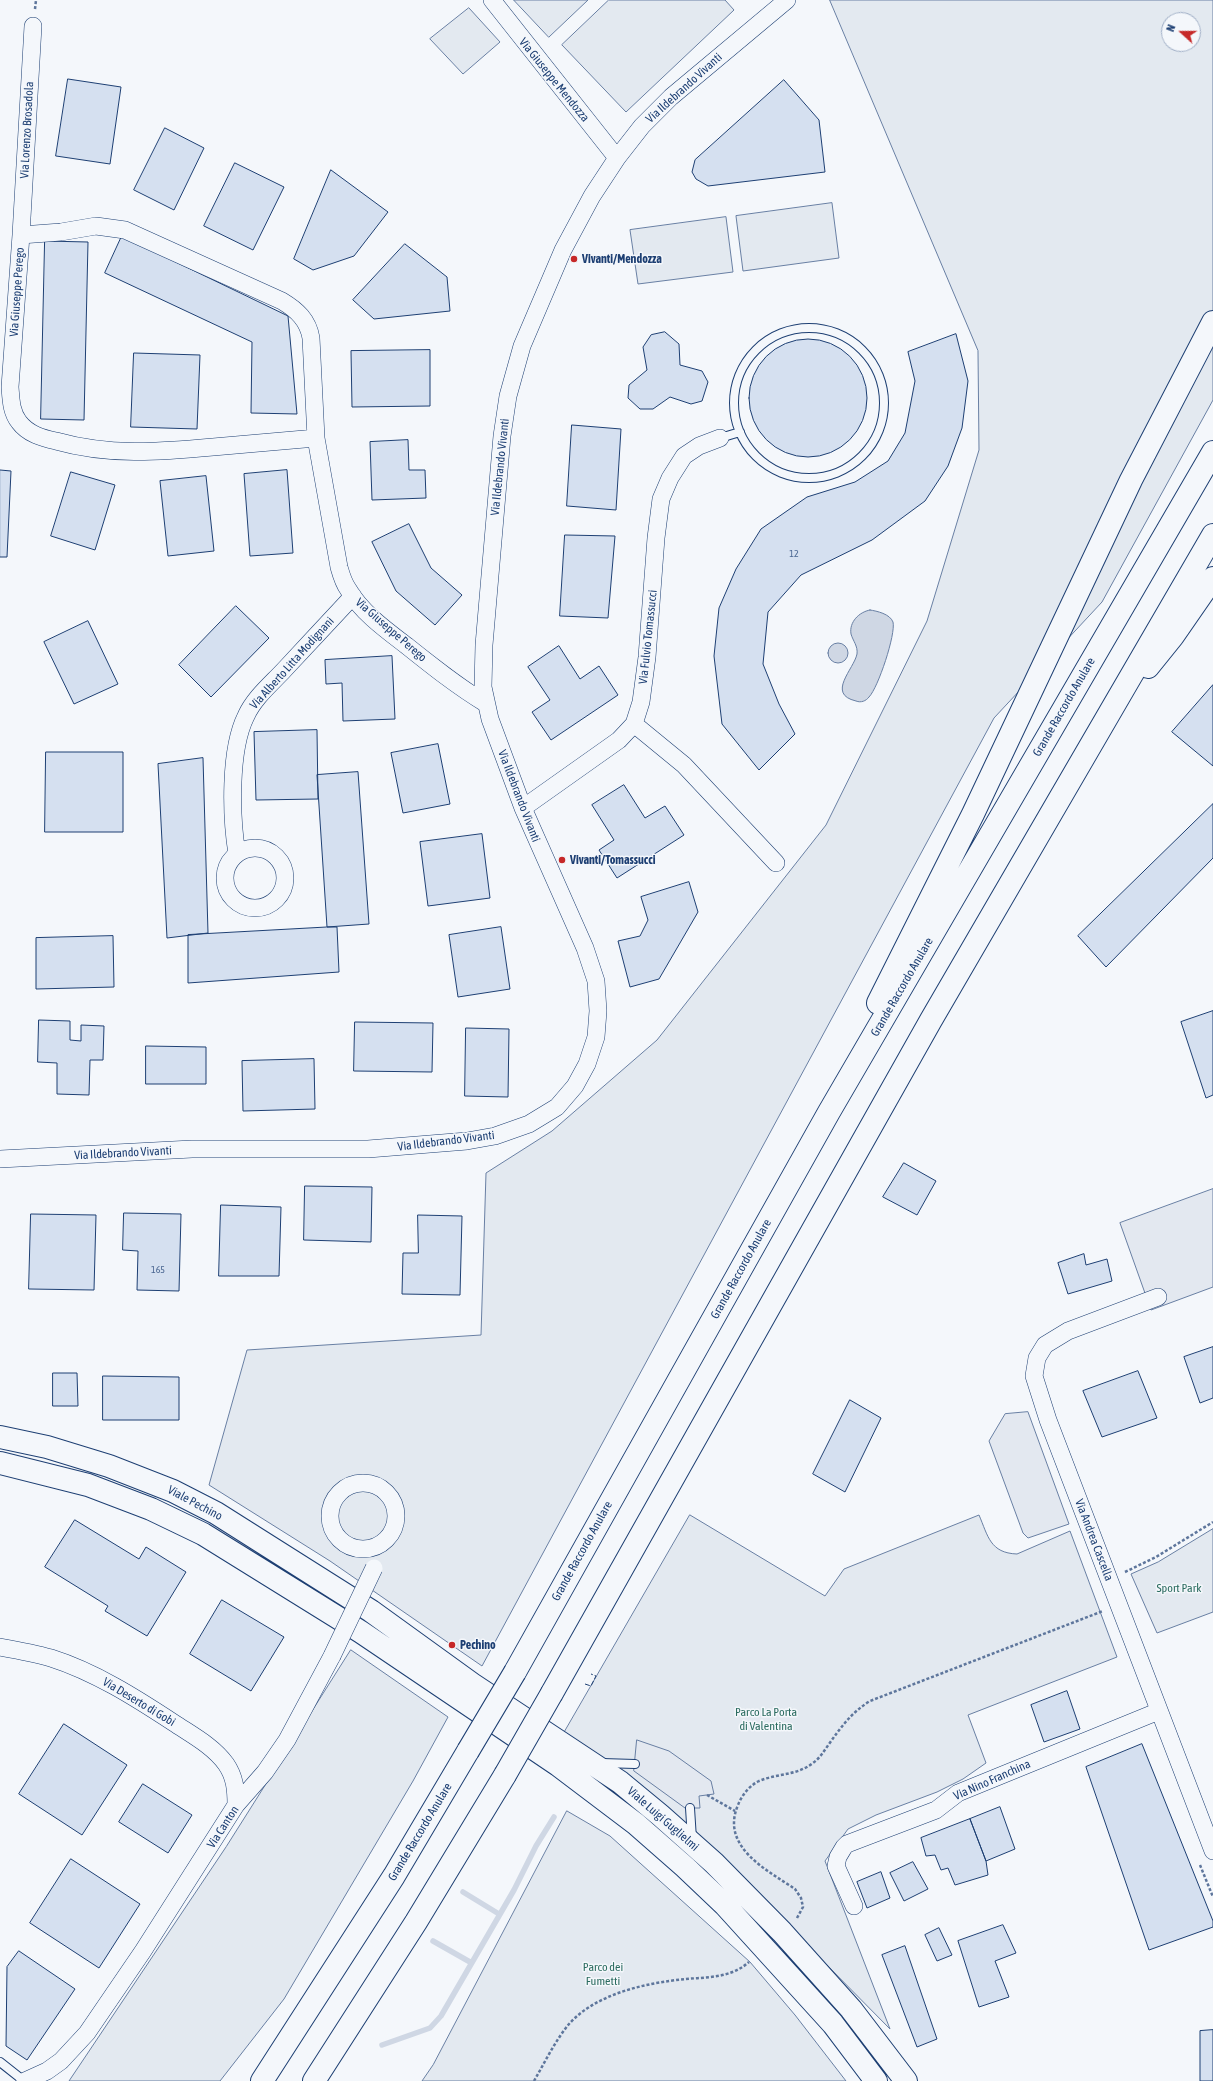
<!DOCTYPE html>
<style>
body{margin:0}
#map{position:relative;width:1213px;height:2081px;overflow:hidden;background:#f4f7fb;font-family:"Asap Condensed",sans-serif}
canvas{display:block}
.north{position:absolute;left:1161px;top:12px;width:40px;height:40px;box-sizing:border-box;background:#f4f7fb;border:1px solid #9eadc5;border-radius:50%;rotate:291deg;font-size:11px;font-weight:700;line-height:16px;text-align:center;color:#1d3f73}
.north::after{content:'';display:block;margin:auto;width:14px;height:18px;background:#c62828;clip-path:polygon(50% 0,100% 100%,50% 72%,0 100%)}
</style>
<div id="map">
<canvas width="1213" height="2081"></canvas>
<div class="north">N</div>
</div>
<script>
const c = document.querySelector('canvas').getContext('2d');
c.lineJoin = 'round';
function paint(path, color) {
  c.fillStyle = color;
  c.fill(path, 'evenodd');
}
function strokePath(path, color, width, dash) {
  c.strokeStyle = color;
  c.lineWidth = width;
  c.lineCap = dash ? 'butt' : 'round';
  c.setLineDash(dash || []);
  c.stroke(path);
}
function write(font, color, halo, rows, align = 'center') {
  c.font = font + ' "Asap Condensed",sans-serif';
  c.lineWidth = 3;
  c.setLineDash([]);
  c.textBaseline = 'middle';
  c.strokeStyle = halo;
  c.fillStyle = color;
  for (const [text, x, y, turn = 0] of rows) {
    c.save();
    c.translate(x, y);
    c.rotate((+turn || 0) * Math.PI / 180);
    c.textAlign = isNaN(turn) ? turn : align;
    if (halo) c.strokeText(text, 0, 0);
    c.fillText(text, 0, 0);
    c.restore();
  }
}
const green = new Path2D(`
 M514,0H588L549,37Z
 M609,0H725L734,10L626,112L562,45Z
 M830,0H1213V400L1102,602L994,718L482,1666L330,1561L209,1485L247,1350L481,1335L486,1173L552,1131L657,1040L826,825L927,621L979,450L978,351ZM1169,20H1193V44H1169Z
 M469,8L500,42L463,74L430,39Z
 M832,203L839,258L743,271L736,216Z
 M726,217L733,272L638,284L630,230Z
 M690,1515L825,1596L844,1569L979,1515C988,1536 990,1553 1017,1554L1070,1531L1117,1657L968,1715L986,1763L963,1779L937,1792L876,1815L848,1829L825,1861L890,2029L735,1872L564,1733Z
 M1213,1529V1612L1157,1633L1131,1574L1158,1562Z
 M351,1650L448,1717L413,1781L284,1999L220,2081H69L226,1847Z
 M567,1811L610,1836L750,1962L795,2015L846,2081H422L433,2065Z`);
const parking = new Path2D(`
 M1213,1189V1287L1151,1310L1120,1223Z
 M1028,1412L1069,1524L1028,1538L1023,1533L989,1441L1005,1414Z
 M637,1740L669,1751L711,1781L714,1794L699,1796L700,1808H685L634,1771Z`);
const water = new Path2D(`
 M870,610C877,611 890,614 893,622C896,634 878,688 869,697C866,701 861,703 856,701C826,694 854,669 857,654C858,646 853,641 851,634C849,622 859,612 870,610Z
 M828 653a10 10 0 1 1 20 0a10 10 0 1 1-20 0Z`);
const stream = new Path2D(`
 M463,1892L499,1914
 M433,1941L470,1962
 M382,2045L430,2028L441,2016L514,1890L536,1846L554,1817`);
const building = new Path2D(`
 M68,79L121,87L110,164L56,156Z
 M784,80L819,120L825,172L708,186L696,179L692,172L695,160Z
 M165,128L204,148L174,210L134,190Z
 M235,163L284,187L253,250L204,226Z
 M331,170L388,212L354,256L313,270L294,259Z
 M122,236L288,316L297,414L251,413L252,342L105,273Z
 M45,241L88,242L84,420L41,419Z
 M405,244L447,277L450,311L374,319L353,300Z
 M665,332L679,344L680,365L702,371L708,382L702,401L691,404L670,397L653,409H640L628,398L629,385L647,370L643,347L651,335Z
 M956,334L968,381L962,428L948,466L925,501L872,540L801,575L768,612L763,664L779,704L795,734L759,770L722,724L714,656L719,608L736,569L761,529L807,497L855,482L888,461L905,433L915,381L908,352Z
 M749 398a59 59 0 1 1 118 0a59 59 0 1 1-118 0Z
 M430,350V406L352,407L351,351Z
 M134,353L200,355L197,429L131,427Z
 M572,425L621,429L616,510L567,506Z
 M408,440L409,470H425L426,498L372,500L370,442Z
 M0,470L11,471L7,557H0Z
 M287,470L293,553L250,556L244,474Z
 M71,472L115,485L95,550L51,536Z
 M206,476L214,551L168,556L160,481Z
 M409,524L431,568L462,595L435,625L396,591L372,542Z
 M565,535L615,536L608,618L560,616Z
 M236,606L269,638L211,697L179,665Z
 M88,621L118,684L74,704L44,642Z
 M559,646L580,679L599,666L618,695L551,740L532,712L550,700L528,667Z
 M392,656L395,719L343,721L342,683L326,684L325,660Z
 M1213,685V766L1172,732Z
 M317,730L318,799L256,800L254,732Z
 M438,744L450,804L403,813L391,753Z
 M46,752H123V832H45Z
 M203,758L208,933L167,938L158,764Z
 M358,772L369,924L327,927L317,775Z
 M624,785L645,818L665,806L684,835L617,878L599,850L614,840L592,805Z
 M1213,804V858L1106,967L1078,936Z
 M482,834L490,898L428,906L420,842Z
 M689,882L698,912L659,979L630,987L618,941L640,936L648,920L641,897Z
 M327,927H337L339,972L188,983V935Z
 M501,927L510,989L458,997L449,935Z
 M113,936L114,987L36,989V938Z
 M1213,1011V1095L1206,1098L1181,1022Z
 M39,1020L70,1021V1040L81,1041V1025L104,1026L103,1060H90L89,1095L57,1094V1063L38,1062Z
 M355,1022L433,1023L432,1072L354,1071Z
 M466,1028L509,1029L508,1097L465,1096Z
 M146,1046L206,1047V1084H146Z
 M314,1059L315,1109L243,1111L242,1061Z
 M904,1163L936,1181L917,1215L883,1197Z
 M305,1186L372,1187L371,1242L304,1240Z
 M221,1205L281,1207L279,1276H219Z
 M124,1213L181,1214L179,1291L137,1290L138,1251L123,1250Z
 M31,1214L96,1215L94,1290L29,1289Z
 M418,1215L462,1216L460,1295L402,1294L403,1253H418Z
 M1084,1254L1086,1265L1107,1259L1112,1281L1068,1294L1058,1263Z
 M1213,1347V1398L1200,1403L1184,1357Z
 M1138,1371L1157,1418L1102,1437L1083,1391Z
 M53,1373H77L78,1406H53Z
 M103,1376L179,1377V1420H103Z
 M850,1400L881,1418L845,1492L813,1474Z
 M75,1520L139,1559L146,1547L186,1572L147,1636L105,1611L108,1606L45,1567Z
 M222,1600L284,1637L251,1691L190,1654Z
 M1067,1691L1080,1729L1044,1742L1031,1705Z
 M64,1724L127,1765L82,1835L19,1794Z
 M1142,1744L1213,1921V1927L1149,1950L1086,1767Z
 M143,1784L192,1815L168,1853L119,1822Z
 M1000,1807L1015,1849L986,1861L970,1819Z
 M970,1819L986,1861L988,1875L955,1885L948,1868L941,1870L935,1855L926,1856L921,1838Z
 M71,1859L140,1904L99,1968L30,1923Z
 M913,1862L928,1889L904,1901L890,1873Z
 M881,1872L890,1898L867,1908L857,1882Z
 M1003,1925L1016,1953L995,1961L1009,1997L979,2007L958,1941Z
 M939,1928L952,1955L937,1961L925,1935Z
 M905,1946L937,2039L917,2047L882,1955Z
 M19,1951L75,1989L27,2060L6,2046L7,1967Z
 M1213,2030V2081H1200V2031Z`);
const path = new Path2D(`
 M35,9L36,0
 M1125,1572L1156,1557L1213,1522
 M707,1795L735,1811
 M1200,1865L1213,1897
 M797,1918L803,1907L801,1898L795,1889C767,1870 720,1847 738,1805C742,1795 749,1786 759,1781C778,1773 796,1776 813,1763C820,1758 824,1751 829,1744C841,1727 852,1712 870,1701L1103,1611
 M534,2081C545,2062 555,2041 569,2024C597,1993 646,1983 686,1979C708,1977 731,1978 749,1962`);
const lane = new Path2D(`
 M734 403a75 75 0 1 1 150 0a75 75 0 1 1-150 0Z
 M720,438L740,432
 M602,1763L635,1764
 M690,1808L692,1839
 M0,2062L24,2081`);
const street = new Path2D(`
 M492,0L617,158
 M21,235L33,26
 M316,438C282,441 247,444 213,447C159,452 109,456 56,441C42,438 28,434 19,422C11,412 11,399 10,387L21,235L61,232L96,226L125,230L282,301C297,310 308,320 311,338L316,438L339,567C341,574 343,582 348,589C361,612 386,630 407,646C432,666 457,686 485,703
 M634,724L684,765L776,863
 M523,808L619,740L634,724L641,702L647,657L656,538L661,499L670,478L684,456L699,446L720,438
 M225 878a30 30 0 1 1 60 0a30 30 0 1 1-60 0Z
 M237,854C231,817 229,750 246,716C254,698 271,684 284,670C307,645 330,621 353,596
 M0,1159L192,1149H368L467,1141L495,1136L529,1124L557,1107L575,1086L587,1064L596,1037L598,1011L596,981L585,948L523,808L490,719L483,687L484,645L502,436L508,396L522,346L563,250L592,196L617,158L642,126L671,97L787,0
 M1158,1297L1068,1331L1045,1345L1037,1358L1034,1376L1048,1420L1213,1851
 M330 1516a33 33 0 1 1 66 0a33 33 0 1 1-66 0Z
 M0,1647C17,1650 34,1653 51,1658C95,1672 136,1698 174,1723C192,1735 213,1746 226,1764C235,1777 236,1790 236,1805
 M854,1906L836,1866L838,1857L844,1847L847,1844L936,1810L958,1793L1159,1711
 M25,2081L47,2071L61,2061L87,2033L143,1951L236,1805L265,1772L287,1740L332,1656`);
const secondary = new Path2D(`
 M0,1437L47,1447L109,1466L173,1491L216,1513L371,1611L472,1684L620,1782L660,1815L714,1863L782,1932L851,2009L906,2081
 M0,1463L88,1485L151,1509L203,1534L361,1632L558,1765L636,1824L685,1867L725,1905L833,2024L876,2081`);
const highway = new Path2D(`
 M1148,667L1173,636L1213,578
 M878,1003L973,814L1131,480L1213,322
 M515,1672L829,1112L1213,452
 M552,1693L931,1020L1213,535
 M262,2081L394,1876L468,1751
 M314,2081L416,1922L505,1775`);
const streetBridge = new Path2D(`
 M332,1656L374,1568`);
const highwayBridge = new Path2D(`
 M468,1751L515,1672
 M505,1775L552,1693`);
const fence = new Path2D(`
 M585,1684L591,1686L596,1676L591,1674`);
const markers = [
 [574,259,4,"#c62828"],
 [562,860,4,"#c62828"],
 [452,1645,4,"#c62828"]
];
const numberNames = [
 ["12",794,554],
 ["165",158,1270]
];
const streetNames = [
 ["Via Giuseppe Mendozza",554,80,51],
 ["Via Ildebrando Vivanti",684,88,-42],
 ["Via Lorenzo Brosadola",27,130,-87],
 ["Via Giuseppe Perego",17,292,-86],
 ["Via Ildebrando Vivanti",500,467,-84],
 ["Via Giuseppe Perego",391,630,41],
 ["Via Fulvio Tomassucci",648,637,-84],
 ["Via Alberto Litta Modignani",292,663,-48],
 ["Grande Raccordo Anulare",1064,707,-60],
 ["Via Ildebrando Vivanti",519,796,69],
 ["Grande Raccordo Anulare",902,987,-60],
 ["Via Ildebrando Vivanti",446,1141,-7],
 ["Via Ildebrando Vivanti",123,1153,-3],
 ["Grande Raccordo Anulare",741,1269,-61],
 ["Viale Pechino",195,1503,28],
 ["Via Andrea Cascella",1094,1540,69],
 ["Grande Raccordo Anulare",582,1551,-61],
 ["Via Deserto di Gobi",139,1702,31],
 ["Via Nino Franchina",992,1780,-24],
 ["Viale Luigi Guglielmi",663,1819,41],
 ["Via Canton",223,1827,-57],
 ["Grande Raccordo Anulare",420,1832,-59]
];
const poiNames = [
 ["Vivanti/Mendozza",582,259],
 ["Vivanti/Tomassucci",570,860],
 ["Pechino",460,1645]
];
const parkNames = [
 ["Sport Park",1179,1588],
 ["Parco La Porta",766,1712],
 ["di Valentina",766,1726],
 ["Parco dei",603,1967],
 ["Fumetti",603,1981]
];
paint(green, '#e3e9f0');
strokePath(green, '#687fa3', 1);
paint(parking, '#e3e8f0');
strokePath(parking, '#687fa3', 1);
paint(water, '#cfd7e4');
strokePath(water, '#687fa3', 1);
strokePath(stream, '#cfd7e4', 5.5);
paint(building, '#d5e0f0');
strokePath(building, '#1d3f73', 1);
strokePath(lane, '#1d3f73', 10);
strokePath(street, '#1d3f73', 18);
strokePath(secondary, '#1d3f73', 24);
strokePath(highway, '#1d3f73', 24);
strokePath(path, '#5e769c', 2.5, [3, 2]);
strokePath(lane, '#f4f7fb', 8);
strokePath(street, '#f4f7fb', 17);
strokePath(secondary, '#f4f7fb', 22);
strokePath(highway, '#f4f7fb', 22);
strokePath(streetBridge, '#1d3f73', 18, []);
strokePath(highwayBridge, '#1d3f73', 24, []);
strokePath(streetBridge, '#f4f7fb', 17);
strokePath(highwayBridge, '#f4f7fb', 22);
strokePath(fence, '#1d3f73', 1, [5, 2]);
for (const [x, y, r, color] of markers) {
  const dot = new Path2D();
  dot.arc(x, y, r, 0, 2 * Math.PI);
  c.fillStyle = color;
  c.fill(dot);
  strokePath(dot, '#f4f7fb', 1.5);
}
write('10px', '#4b6792', null, numberNames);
write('12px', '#1d3f73', '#f4f7fb', streetNames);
write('bold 12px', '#1d3f73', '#f4f7fb', poiNames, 'left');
write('12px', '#2c6c60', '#f4f7fb', parkNames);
</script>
